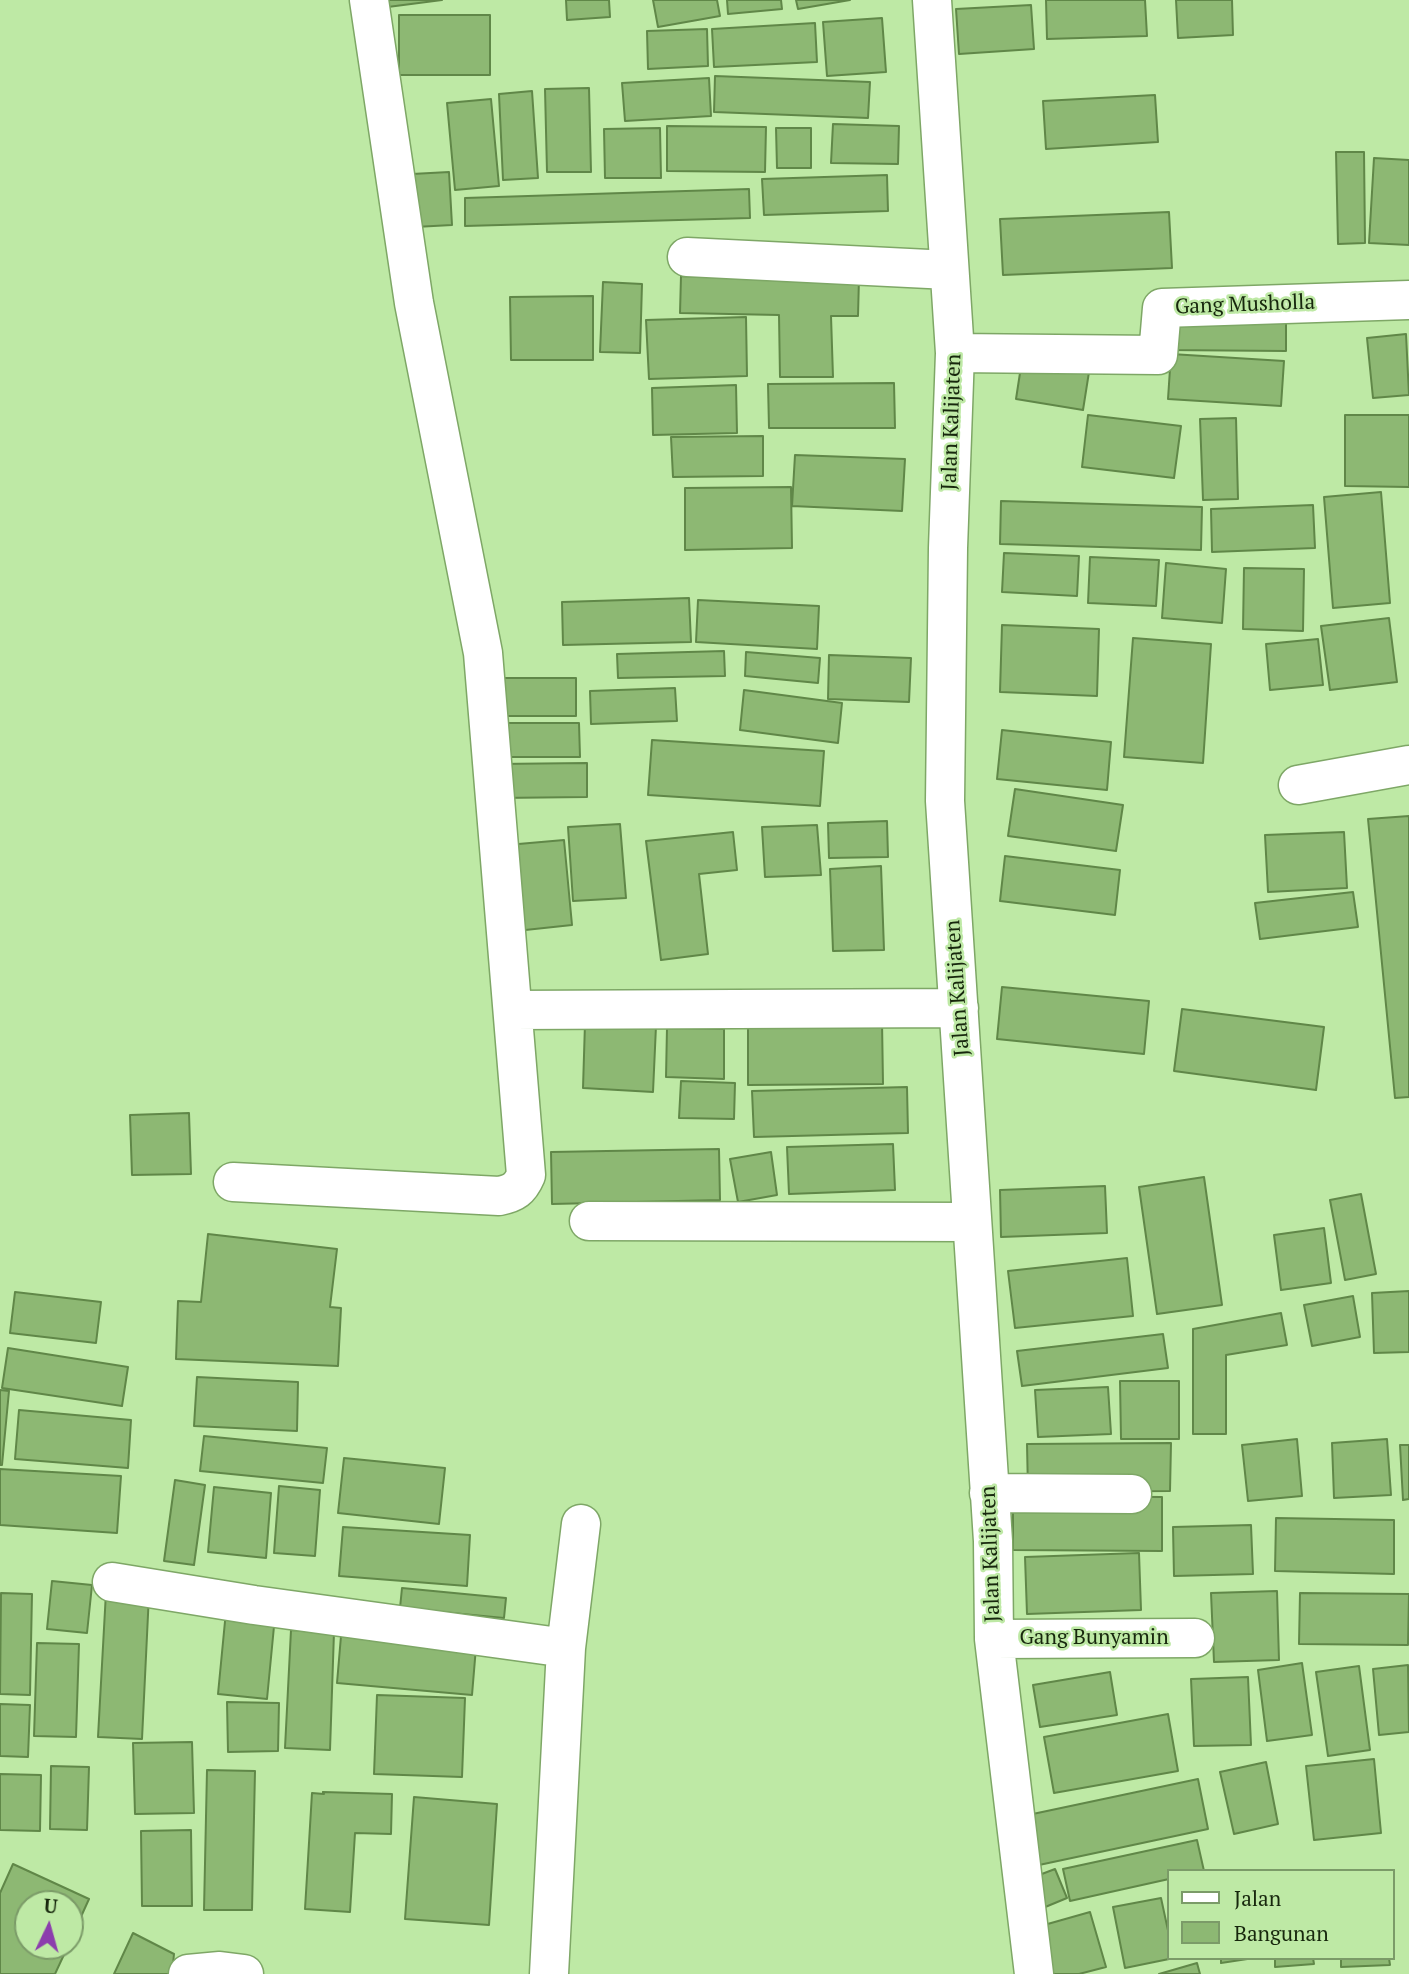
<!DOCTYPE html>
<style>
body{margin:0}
#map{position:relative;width:1409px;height:1974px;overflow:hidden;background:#bee9a5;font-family:"PT Serif",serif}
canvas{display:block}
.legend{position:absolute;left:1167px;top:1869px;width:228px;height:91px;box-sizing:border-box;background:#bee9a5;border:2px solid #7b9b68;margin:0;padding:9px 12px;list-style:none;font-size:21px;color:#17270d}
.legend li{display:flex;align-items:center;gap:14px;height:35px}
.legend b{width:35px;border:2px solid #7b9b68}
.north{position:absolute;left:14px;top:1890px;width:70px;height:70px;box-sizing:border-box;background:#bee9a5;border:2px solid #7b9b68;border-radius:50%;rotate:5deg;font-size:19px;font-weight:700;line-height:28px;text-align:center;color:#17270d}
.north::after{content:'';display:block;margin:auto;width:24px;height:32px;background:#8c3dad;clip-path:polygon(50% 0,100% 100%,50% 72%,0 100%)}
</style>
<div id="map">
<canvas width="1409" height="1974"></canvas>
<ul class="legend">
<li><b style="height:9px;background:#fff"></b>Jalan</li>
<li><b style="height:19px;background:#8db873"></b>Bangunan</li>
</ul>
<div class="north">U</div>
</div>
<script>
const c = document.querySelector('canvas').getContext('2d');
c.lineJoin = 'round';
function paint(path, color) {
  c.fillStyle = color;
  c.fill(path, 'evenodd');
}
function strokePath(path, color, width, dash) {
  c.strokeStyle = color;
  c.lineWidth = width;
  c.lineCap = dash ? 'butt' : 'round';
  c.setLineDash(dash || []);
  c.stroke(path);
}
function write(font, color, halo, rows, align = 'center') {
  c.font = font + ' "PT Serif",serif';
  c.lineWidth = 5;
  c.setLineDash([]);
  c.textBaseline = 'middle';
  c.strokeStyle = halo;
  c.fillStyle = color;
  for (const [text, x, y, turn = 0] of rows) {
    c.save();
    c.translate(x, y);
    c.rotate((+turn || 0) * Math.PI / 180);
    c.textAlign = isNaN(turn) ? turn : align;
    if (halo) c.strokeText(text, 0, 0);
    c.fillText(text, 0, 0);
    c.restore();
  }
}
const building = new Path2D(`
 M379,0H442L380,8Z
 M566,0H609L610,17L567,20Z
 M653,0H717L720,16L658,27Z
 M727,0H781L782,9L728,14Z
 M796,0H850L798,9Z
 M1046,0H1145L1147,36L1047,39Z
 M1176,0H1232L1233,35L1178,38Z
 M1031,5L1034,49L959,54L956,9Z
 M399,15H490V75H399Z
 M882,18L886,72L827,76L823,22Z
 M815,23L817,62L714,67L712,29Z
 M707,29L708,66L648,69L647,31Z
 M715,76L870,82L868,118L714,112Z
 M709,78L711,116L625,121L622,83Z
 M589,88L591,172H547L545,89Z
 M532,91L538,178L503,180L499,94Z
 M1155,95L1158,142L1046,149L1043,101Z
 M491,99L499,186L455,190L447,103Z
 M833,124L899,126L898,164L831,163Z
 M667,126L766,127L765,172L667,171Z
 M660,128L661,178H605L604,129Z
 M776,128H811V168H777Z
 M1336,152H1364L1365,243L1338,244Z
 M1374,158L1409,160V245L1369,243Z
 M449,172L452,225L415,227L412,174Z
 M887,175L888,211L764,215L762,179Z
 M749,189L750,218L465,226V198Z
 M1169,212L1172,268L1003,275L1000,219Z
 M681,276L859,278L858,316H831L833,377H780L779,315L680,313Z
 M603,282L642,284L640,353L600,352Z
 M593,296V360H511L510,297Z
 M1164,316L1286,317V351L1164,350Z
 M746,317L747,376L649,379L646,320Z
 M1406,334L1409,395L1373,398L1367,338Z
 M1171,354L1284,361L1281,406L1168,399Z
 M1022,360L1089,372L1083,410L1016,399Z
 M894,383L895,428H769L768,384Z
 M736,385L737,433L653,435L652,388Z
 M1088,415L1181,426L1174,478L1082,467Z
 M1345,415H1409V487L1345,486Z
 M1236,418L1238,499L1203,500L1200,419Z
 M763,436V476L673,477L671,437Z
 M795,455L905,459L902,511L792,506Z
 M791,487L792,548L685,550V488Z
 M1381,492L1390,603L1333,608L1324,497Z
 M1001,501L1202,507L1201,550L1000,544Z
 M1313,505L1315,548L1212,552L1211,509Z
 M1004,553L1079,556L1077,596L1002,592Z
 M1090,557L1159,560L1156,606L1088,603Z
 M1166,563L1226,569L1222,623L1162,618Z
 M1244,568L1304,569L1303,631L1243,629Z
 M689,598L691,642L563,645L562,602Z
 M698,600L819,606L817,649L696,642Z
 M1389,618L1397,682L1330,690L1321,626Z
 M1002,625L1099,629L1097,696L1000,692Z
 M1133,638L1211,644L1203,763L1124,757Z
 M1318,639L1323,685L1270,690L1266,644Z
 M724,651L725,676L618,678L617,654Z
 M746,652L820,658L818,683L745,676Z
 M829,655L911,658L909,702L828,699Z
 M491,678H576V716H492Z
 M675,688L677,721L591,724L590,691Z
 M744,690L842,703L838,743L740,730Z
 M499,723H579L580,757H500Z
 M1002,730L1111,742L1107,790L997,779Z
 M652,740L824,751L820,806L648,795Z
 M587,763V797L498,798L497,764Z
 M1015,789L1123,805L1116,851L1008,836Z
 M1409,816V1097L1395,1098L1368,819Z
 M887,821L888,857L829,858L828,823Z
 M620,824L626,898L573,901L568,827Z
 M817,825L821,875L765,877L762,827Z
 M733,832L737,870L699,874L708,954L661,960L646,841Z
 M1344,832L1347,888L1268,892L1265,835Z
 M564,840L572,925L516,931L507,845Z
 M1005,856L1120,870L1115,915L1000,901Z
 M881,866L884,950L833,951L830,869Z
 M1353,892L1358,927L1260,939L1255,903Z
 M1002,987L1149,1001L1144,1054L997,1039Z
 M1182,1009L1324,1027L1316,1090L1174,1071Z
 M882,1021L883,1084L748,1085V1023Z
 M585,1023L656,1026L653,1092L583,1088Z
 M667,1028L724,1029V1079L666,1077Z
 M681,1081L735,1083L734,1119L679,1118Z
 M907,1087L908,1133L754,1137L752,1091Z
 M189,1113L191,1174L132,1175L130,1115Z
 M893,1144L895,1190L789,1194L787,1147Z
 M719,1149L720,1200L552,1204L551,1152Z
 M771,1152L777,1195L738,1202L730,1159Z
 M1204,1177L1222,1305L1157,1314L1139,1187Z
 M1105,1186L1107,1233L1001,1237L1000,1190Z
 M1361,1194L1376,1274L1345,1280L1330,1200Z
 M1324,1228L1331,1283L1281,1290L1274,1235Z
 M208,1234L337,1249L330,1307L341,1308L338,1366L176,1359L178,1301L201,1302Z
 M1127,1258L1133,1316L1015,1328L1008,1271Z
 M1409,1291V1352L1374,1353L1372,1293Z
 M15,1292L101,1302L96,1343L10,1333Z
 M1353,1296L1360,1337L1312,1346L1304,1305Z
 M1281,1313L1287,1345L1226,1355V1434H1193V1329Z
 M1163,1334L1168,1368L1022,1386L1017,1351Z
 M8,1348L128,1367L122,1406L2,1388Z
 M197,1377L298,1382L297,1431L194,1426Z
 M1120,1381H1179V1439H1121Z
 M1108,1387L1111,1434L1038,1437L1035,1390Z
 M0,1390L9,1391L2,1465H0Z
 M19,1410L131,1420L128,1468L15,1459Z
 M204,1436L327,1448L323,1483L200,1471Z
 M1297,1439L1302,1496L1248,1501L1242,1445Z
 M1387,1439L1391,1495L1334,1498L1332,1443Z
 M1171,1443L1170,1491L1028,1492L1027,1444Z
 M1400,1445H1409V1499L1403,1500Z
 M344,1458L445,1468L439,1524L338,1513Z
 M0,1469L121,1476L117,1533L0,1525Z
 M175,1480L205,1485L194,1565L164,1561Z
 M279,1486L320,1490L315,1556L274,1553Z
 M214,1487L271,1493L266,1558L208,1552Z
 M1013,1496L1162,1497V1551L1013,1550Z
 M1276,1518L1394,1520V1574L1275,1571Z
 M1251,1525L1253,1574L1174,1576L1173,1527Z
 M343,1527L470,1535L467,1586L339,1576Z
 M1139,1553L1141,1610L1027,1614L1025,1557Z
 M52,1581L92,1585L87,1633L47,1629Z
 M402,1588L506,1598L504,1618L400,1608Z
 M1277,1591L1279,1660L1214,1662L1211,1593Z
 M106,1592L149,1594L142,1739L98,1737Z
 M1,1593L32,1594L30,1695L0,1694Z
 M1300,1593L1409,1594L1408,1645L1299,1644Z
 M226,1611L275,1616L267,1699L218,1694Z
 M291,1630L334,1632L330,1750L285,1748Z
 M341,1636L476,1647L472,1695L337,1683Z
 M37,1643L79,1644L76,1737L34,1736Z
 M1302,1663L1312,1735L1267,1741L1258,1670Z
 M1408,1665L1409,1732L1379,1735L1373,1669Z
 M1359,1666L1370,1750L1328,1756L1316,1672Z
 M1110,1672L1117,1715L1040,1727L1033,1685Z
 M1248,1677L1251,1745L1194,1746L1191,1679Z
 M377,1695L465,1698L462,1777L374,1774Z
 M227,1702L279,1703L278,1751L228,1752Z
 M0,1704L30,1705L28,1757L0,1756Z
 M1168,1714L1178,1771L1054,1793L1044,1737Z
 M192,1742L194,1813L135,1814L133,1743Z
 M1374,1759L1381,1833L1314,1840L1306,1766Z
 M1266,1762L1278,1824L1234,1834L1220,1772Z
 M51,1766L89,1767L87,1830L50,1829Z
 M207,1770L255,1771L252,1910H204Z
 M0,1774L41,1775L40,1831L0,1830Z
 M1198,1779L1208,1829L1039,1865L1028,1815Z
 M323,1792L392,1794L391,1834L355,1833L350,1912L305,1909L312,1793L324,1794Z
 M414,1797L497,1804L489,1925L405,1919Z
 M191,1830L192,1906H142L141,1831Z
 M1197,1840L1204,1871H1169V1879L1070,1901L1063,1869Z
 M13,1864L89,1899L70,1941V1904H28V1946H68L55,1974H0V1893Z
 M1055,1869L1067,1898L1038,1910L1026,1880Z
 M1161,1898L1169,1935V1958H1174L1125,1968L1113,1907Z
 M1090,1912L1106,1967L1079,1974H1050L1037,1927Z
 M133,1933L174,1954L172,1974H114Z
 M1221,1958H1254L1221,1963Z
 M1275,1958H1313L1314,1964L1275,1967Z
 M1341,1958H1389L1390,1965L1341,1967Z
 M1197,1963L1200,1974H1159Z`);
const minor = new Path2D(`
 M932,0L955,353L948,548L945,801L993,1541L994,1639L1034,1974
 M687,257L949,270
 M955,353L1158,355L1162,308L1409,300
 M1298,785L1409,765
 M513,1010L959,1008
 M233,1182L499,1196C514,1193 520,1189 526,1175L483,653L414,303L369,0
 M589,1221L972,1222
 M989,1493L1132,1494
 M112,1582L254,1605L566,1648
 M994,1639L1195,1638
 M188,1974L220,1971L244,1974
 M549,1974L566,1648L581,1524`);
const streetNames = [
 ["Gang Musholla",1245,305,-2],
 ["Jalan Kalijaten",952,422,-88],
 ["Jalan Kalijaten",958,988,-94],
 ["Jalan Kalijaten",991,1554,-92],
 ["Gang Bunyamin",1094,1638]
];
paint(building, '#8db873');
strokePath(building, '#608748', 2);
strokePath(minor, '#7ea766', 41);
strokePath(minor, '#fff', 38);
write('21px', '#17270d', '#bee9a5', streetNames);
</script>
